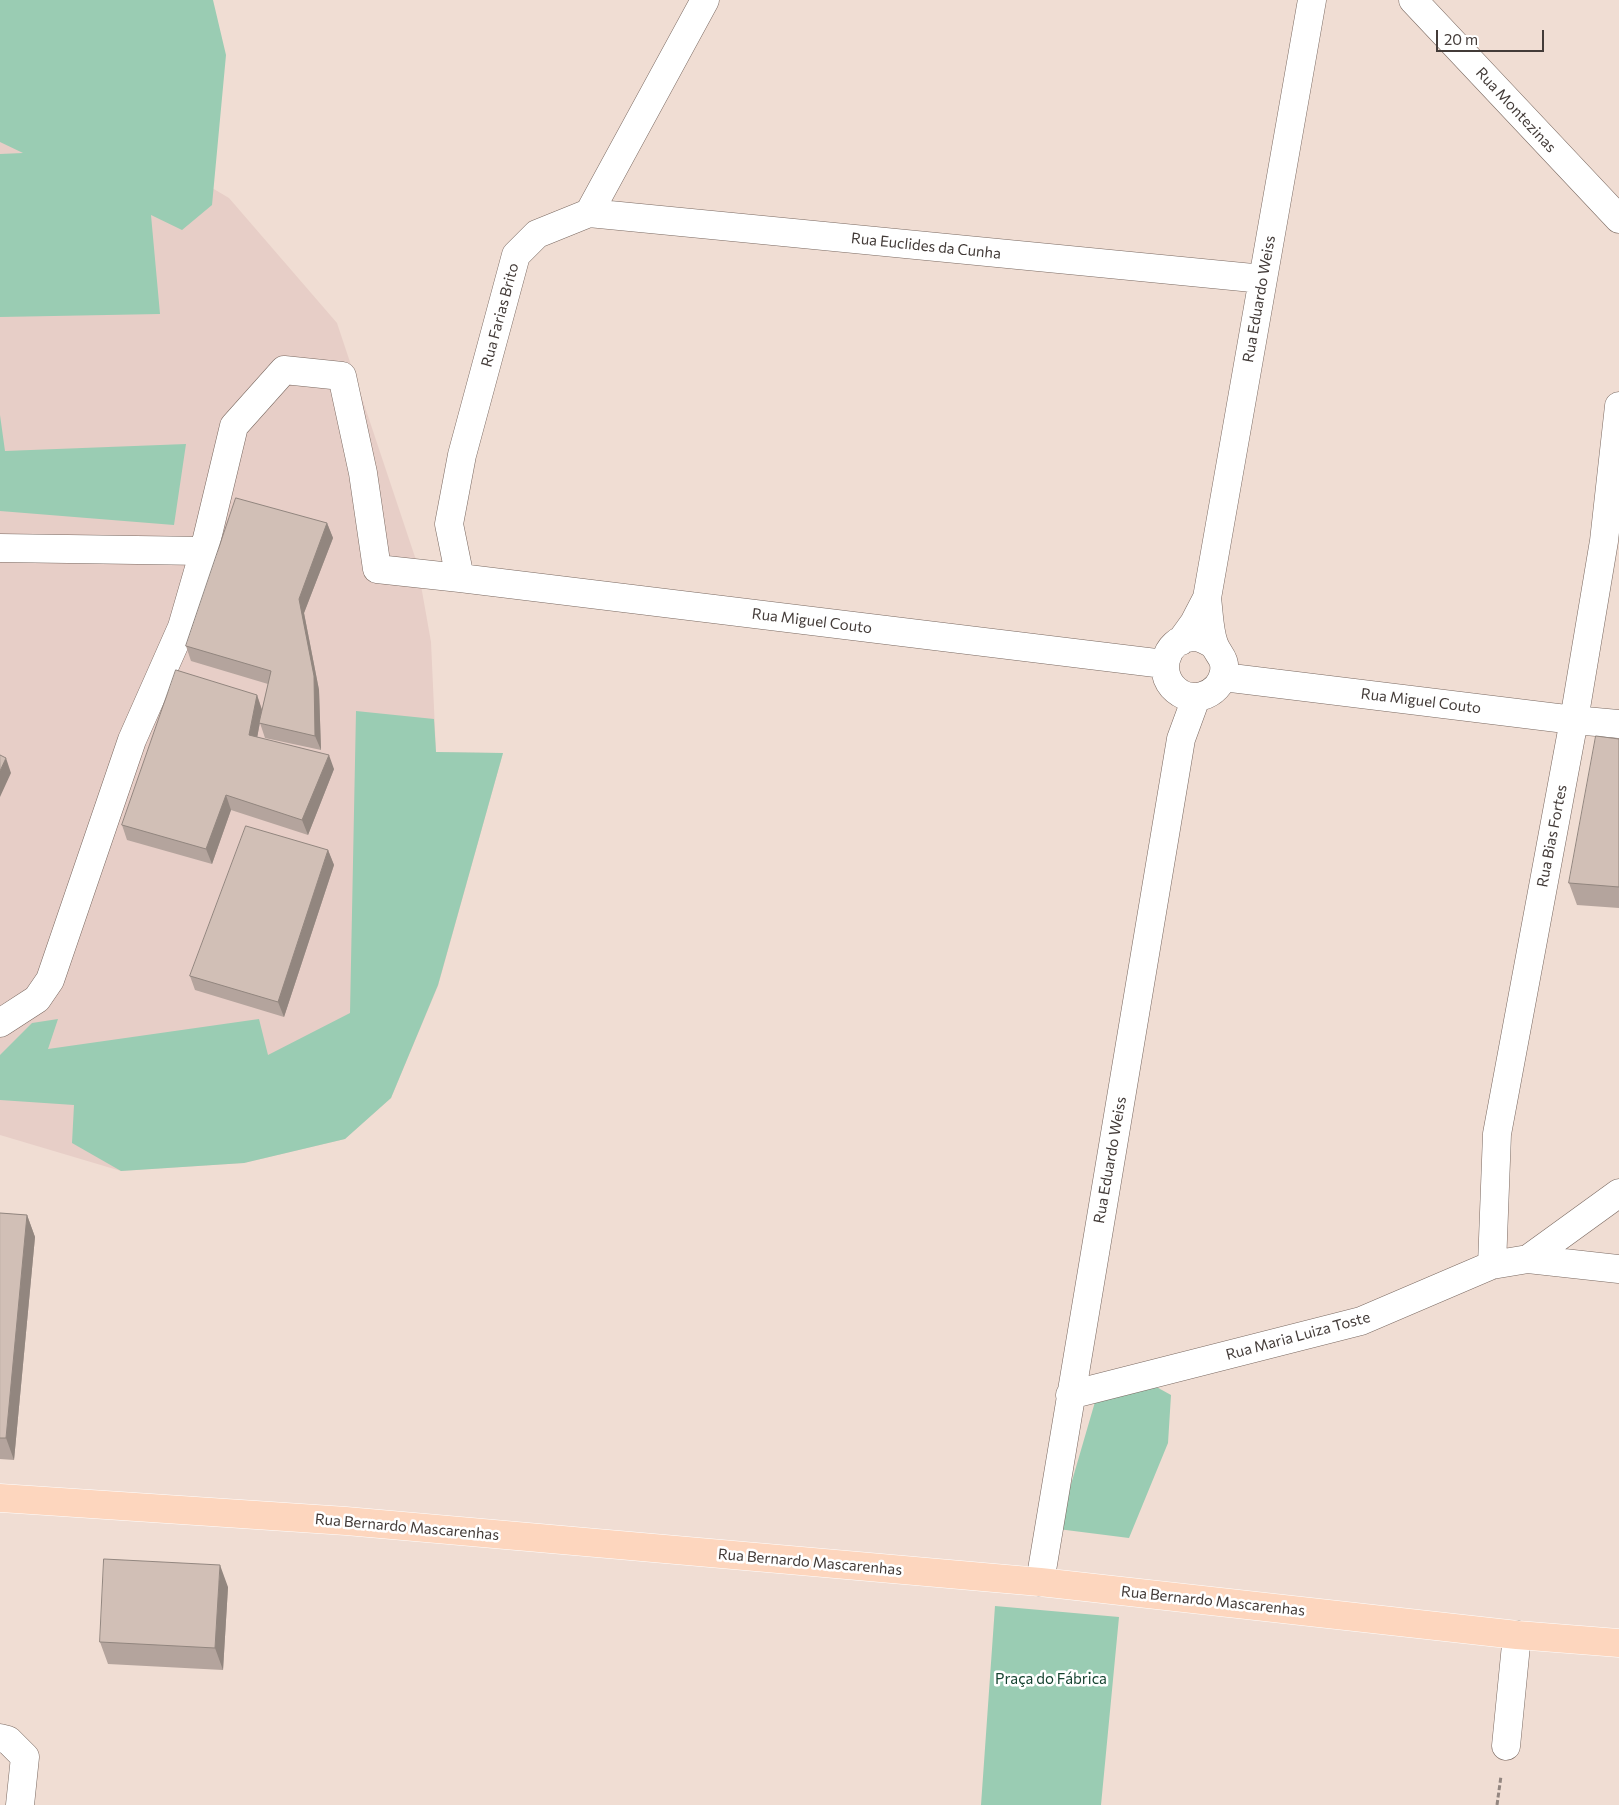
<!DOCTYPE html>
<meta charset="utf-8">
<style>
body{margin:0}
#map{position:relative;width:1619px;height:1805px;overflow:hidden;background:#f0ddd3;font-family:Commissioner,sans-serif}
canvas{display:block}
.scale{position:absolute;left:1436px;top:30px;width:108px;height:22px;box-sizing:border-box;border:2px solid #433b38;border-top:0;padding-left:6px;font-size:15px;line-height:18px;white-space:nowrap;color:#433b38;-webkit-text-stroke:4px #fff;paint-order:stroke}
</style>
<div id="map">
<canvas width="1619" height="1805"></canvas>
<div class="scale">20 m</div>
</div>
<script>
const c = document.querySelector('canvas').getContext('2d');
c.lineJoin = 'round';
function paint(path, color) {
  c.fillStyle = color;
  c.fill(path, 'evenodd');
}
function strokePath(path, color, width, dash) {
  c.strokeStyle = color;
  c.lineWidth = width;
  c.lineCap = dash ? 'butt' : 'round';
  c.setLineDash(dash || []);
  c.stroke(path);
}
function write(font, color, halo, rows, align = 'center') {
  c.font = font + ' Commissioner,sans-serif';
  c.lineWidth = 5;
  c.setLineDash([]);
  c.textBaseline = 'middle';
  c.strokeStyle = halo;
  c.fillStyle = color;
  for (const [text, x, y, turn = 0] of rows) {
    c.save();
    c.translate(x, y);
    c.rotate((+turn || 0) * Math.PI / 180);
    c.textAlign = isNaN(turn) ? turn : align;
    if (halo) c.strokeText(text, 0, 0);
    c.fillText(text, 0, 0);
    c.restore();
  }
}
const education = new Path2D(`
 M0,123L146,149L229,198L337,323L417,563L431,642L436,752L503,753L438,986L391,1098L345,1139L244,1163L121,1171L0,1135Z`);
const green = new Path2D(`
 M0,0H213L226,55L212,205L182,230L151,215L160,314L0,317V154L23,153L0,142Z
 M0,415L5,451L186,444L174,525L0,511Z
 M356,711L434,719L436,752L503,753L438,985L391,1098L345,1139L244,1163L121,1171L72,1143L74,1105L0,1100V1055L32,1023L58,1019L48,1049L259,1019L268,1055L350,1013Z
 M1151,1384L1171,1395L1168,1443L1129,1538L1058,1529L1097,1395Z
 M995,1606L1119,1617L1101,1805H981Z`);
const path = new Path2D(`
 M1497,1805L1501,1776`);
const minor = new Path2D(`
 M1413,0L1619,219
 M589,213L1263,279
 M0,548L204,551
 M460,578L449,524L462,455L516,255L537,234L589,213L705,0
 M1207,598C1209,613 1209,630 1214,644C1218,655 1226,658 1224,672C1222,684 1213,693 1202,696C1194,698 1186,697 1180,693C1155,678 1163,639 1193,637C1201,637 1208,641 1214,645
 M1181,641L1194,623L1207,598L1312,0
 M1223,677L1574,720L1619,724
 M0,1023L37,999L50,980L132,740L182,627L204,551L234,426L284,370L342,376L363,473L377,569L460,578L1164,664
 M1528,1259L1619,1269
 M1492,1265L1497,1134L1574,720L1604,541L1619,406
 M1070,1395L1361,1321L1492,1265L1528,1259L1619,1193
 M1040,1582L1181,739L1196,698
 M0,1738L8,1740L25,1757L20,1805
 M1506,1746L1517,1635`);
const major = new Path2D(`
 M0,1498L346,1521L1040,1582L1517,1635L1619,1643`);
const wall = new Path2D(`
 M327,523L333,538L304,613L319,690L321,750L265,738L260,723L257,737L334,769L308,835L231,810L212,864L127,840L122,825L257,695L262,710L268,684L191,661L186,646Z
 M1619,739V908L1577,905L1569,883Z
 M328,850L334,865L284,1017L195,990L190,976Z
 M0,1213L27,1215L35,1237L14,1460L0,1459Z
 M228,1587L223,1670L108,1664L100,1642Z`);
const shadedWall = new Path2D(`
 M327,523L333,538L304,613L319,690L321,750L315,736L299,599Z
 M257,695L262,710L255,750L249,735Z
 M329,755L334,769L308,835L302,820Z
 M6,758L11,773L0,797V771Z
 M226,795L231,810L212,864L206,849Z
 M328,850L334,865L284,1017L278,1002Z
 M27,1215L35,1237L14,1460L6,1438Z
 M220,1565L228,1587L223,1670L215,1648Z`);
const building = new Path2D(`
 M236,498L327,523L299,599L314,676L315,736L259,723L271,671L186,646Z
 M176,670L257,695L249,735L329,755L302,820L226,795L206,849L122,825Z
 M1596,736L1619,739V887L1569,883Z
 M0,755L6,758L0,771Z
 M246,826L328,850L278,1002L190,976Z
 M0,1213L27,1215L6,1438H0Z
 M104,1559L220,1565L215,1648L100,1642Z`);
const streetNames = [
 ["Rua Montezinas",1516,110,47],
 ["Rua Euclides da Cunha",926,246,6],
 ["Rua Eduardo Weiss",1259,299,-80],
 ["Rua Farias Brito",500,315,-75],
 ["Rua Miguel Couto",812,621,7],
 ["Rua Miguel Couto",1421,701,7],
 ["Rua Bias Fortes",1552,836,-79],
 ["Rua Eduardo Weiss",1110,1160,-80],
 ["Rua Maria Luiza Toste",1298,1336,-15],
 ["Rua Bernardo Mascarenhas",407,1527,5],
 ["Rua Bernardo Mascarenhas",810,1562,5],
 ["Rua Bernardo Mascarenhas",1213,1601,6]
];
const parkNames = [
 ["Praça do Fábrica",1051,1679]
];
paint(education, '#e7cec7');
paint(green, '#9accb3');
strokePath(minor, '#7a6961', 29);
strokePath(major, '#fff', 29);
strokePath(path, '#938680', 3, [5, 2.5]);
strokePath(minor, '#fff', 28);
strokePath(major, '#fdd6be', 28);
paint(wall, '#b4a49d');
paint(shadedWall, '#92867f');
paint(building, '#d1bfb6');
strokePath(building, '#92867f', 1);
write('15px', '#433b38', '#fff', streetNames);
write('15px', '#154330', '#fff', parkNames);
</script>
